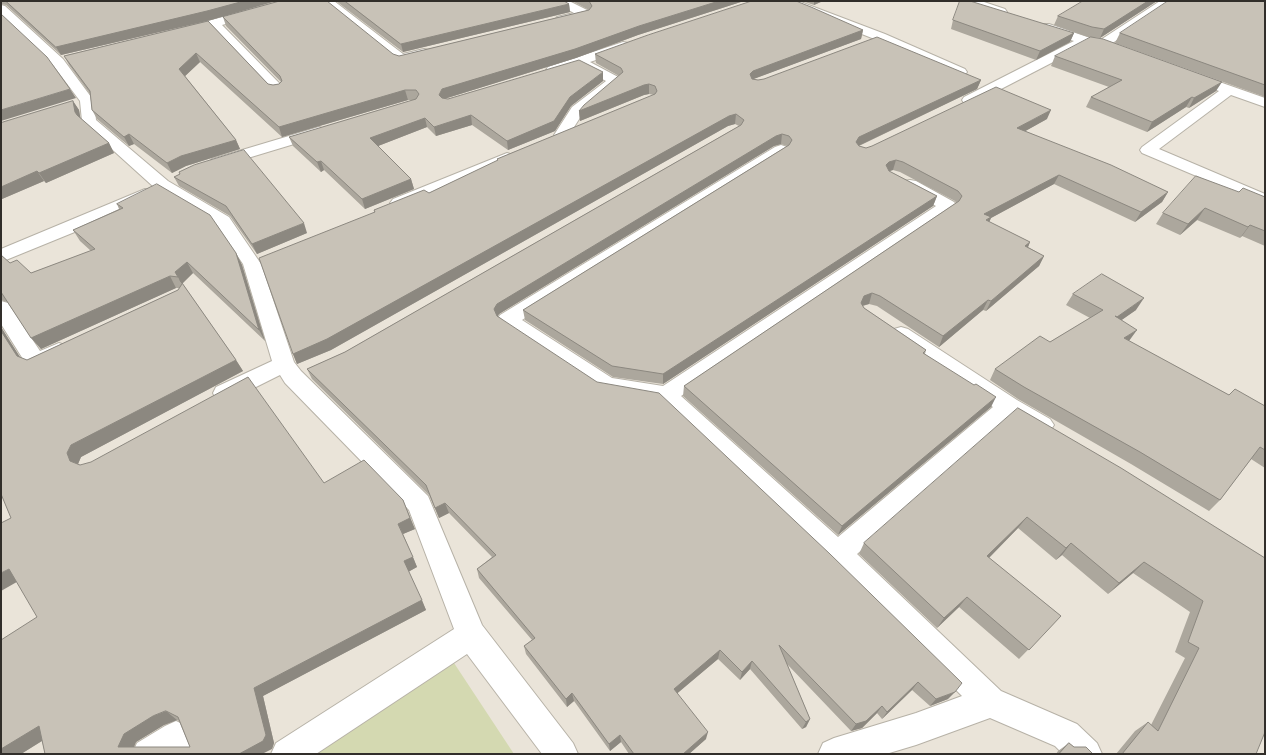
<!DOCTYPE html>
<style>
body{margin:0}
#map{position:relative;width:1266px;height:755px;overflow:hidden;background:#eae4d9;font-family:"Golos Text",sans-serif}
canvas{display:block}
.frame{position:absolute;inset:0;border:2px solid #312e2a;pointer-events:none}
</style>
<div id="map">
<canvas width="1266" height="755"></canvas>
<div class="frame"></div>
</div>
<script>
const c = document.querySelector('canvas').getContext('2d');
c.lineJoin = 'round';
function paint(path, color) {
  c.fillStyle = color;
  c.fill(path, 'evenodd');
}
function strokePath(path, color, width, dash) {
  c.strokeStyle = color;
  c.lineWidth = width;
  c.lineCap = dash ? 'butt' : 'round';
  c.setLineDash(dash || []);
  c.stroke(path);
}
const green = new Path2D(`
 M454,663L514,754H316Z`);
const minor = new Path2D(`
 M282,1H301L299,3L222,25L282,86L284,89L282,92L277,93L272,92L212,28L182,36L178,35L176,32L178,29Z
 M321,1H334L403,54L424,49L429,50L431,53L429,56L401,63L396,62Z
 M554,1H569L589,11L591,14L589,17L561,24L557,23L555,20L557,17L574,13L556,3Z
 M781,1H798L885,34L965,69L967,72L965,75H955L877,40L783,3Z
 M964,1H981L1005,9L1007,12L1005,15H997L966,3Z
 M1160,1H1174L1111,44L1118,45L1119,48L1118,51L1113,52L1086,45L974,103L969,104L964,103L962,100L964,97L1074,41L1041,30L1039,27L1041,24H1049L1099,41Z
 M1,5L5,6L63,59L94,101L96,120L168,181L229,217L261,264L294,362L301,371L428,496L482,625L573,743L578,754H542L467,654L316,754H271L276,743L454,629L409,510L285,383L280,375L232,399L224,401L216,399L213,393L216,387L272,361L243,264L217,225L156,189L84,124L82,121L80,101L53,65L1,15Z
 M623,42L628,43L629,46L628,49L590,62L620,78L622,81L620,84L583,113L567,138L562,140L557,138L554,135L572,107L606,81L578,66L553,74L548,73L546,70L548,67Z
 M1191,72L1265,98V107L1231,95L1159,149L1265,194V205L1142,153L1140,150L1142,147L1219,91L1186,79L1184,76L1186,73Z
 M319,127L324,129L327,132L324,135L218,167L212,165L210,162L212,159Z
 M781,145L787,147L789,150L787,153L522,320L612,378L663,386L936,206L904,189L902,185L904,181L910,180L916,181L954,202L957,206L954,210L681,396L838,537L993,407L894,339L891,334L894,329L901,327L908,329L1017,400L1050,419L1054,425L1050,431C1035,436 1023,425 1011,418L857,554L1001,691L1077,724L1097,743L1102,754H1063L1055,746L990,718L916,745L886,754H818L823,743L834,738L916,713L962,696L828,562L659,402L598,391L500,325L497,320L500,315L775,147Z
 M507,153L513,155L515,158L513,161L405,207L399,208L393,207L390,203L393,199Z
 M145,189L151,190L153,194L151,198L109,218L1,262V249Z
 M1,301L8,303L40,351L59,343L67,346L70,351L67,356L36,370L28,367L1,324Z
 M176,721L187,726L200,754H132L137,743L165,726Z`);
const wall = new Path2D(`
 M1,1H276L211,20L61,55L6,5L1,4Z
 M336,1H564L569,4L570,12L403,52Z
 M572,1H744L638,35L576,58L444,99H448L603,81L571,106L555,131L508,150L472,125L436,136L427,127L378,146L411,179L414,189L365,209L324,170L321,172L293,146L289,137L415,100H408L282,137L200,62L185,76L236,140L240,149L186,166L172,173L134,144L129,146L97,119L92,110L90,94L69,65L64,56L208,21L268,84L273,85L279,84L281,82L226,26L223,17L399,56L589,10Z
 M802,1H823L814,5Z
 M1157,1L1100,38L1088,37L1054,25L1058,16Z
 M1265,1V97L1115,43L1120,33Z
 M953,20L1074,33L1070,42L1036,60L951,29Z
 M863,30L861,39L753,79L758,80H981L977,89L859,146L866,148L1047,119L1025,131L1168,192L1162,202L1135,222L1054,184L991,218L989,222L1030,242L1028,247L1044,256L1039,266L986,311L983,310L939,347L877,306L869,304L863,306L864,308L926,350L925,354L991,407L838,535L683,396L684,386L956,203L955,201L900,172L893,170L889,171L937,196L933,206L663,384L613,377L525,320L523,310L787,146L781,144L774,146L499,314L498,316L948,699L930,706L912,690L882,719L877,713L862,728L851,731L787,664L810,719L806,727L802,729L750,669L740,680L718,659L677,693L706,739L689,754H629L621,742L610,751L574,701L567,707L526,654L524,646L532,640L479,578L477,569L492,557L449,513L439,518L429,495L312,379L307,369L345,352L739,126L735,124L728,126L331,350L297,364L293,354L374,212V210L429,193L497,161V159L654,95L649,94L644,95L580,121L579,111L619,76L596,63L595,54Z
 M1055,56L1216,91L1189,108L1186,107L1147,132L1086,107L1091,97L1109,87L1051,66Z
 M73,101L79,110L80,118L109,143L114,153L46,183L44,181L2,199H1V123Z
 M179,172L307,233L257,254L230,216L179,186L174,177L180,174Z
 M1239,192L1265,197V246L1242,236L1240,238L1197,220L1180,235L1156,224L1163,213Z
 M117,204L236,253L242,265L265,341L193,273L182,283L236,360L243,371L81,457L78,464L80,465L324,483L415,529L403,534L417,567L408,572L426,610L263,696L274,743L272,749L45,754L42,741L21,754H1L37,617L11,518L1,494V327L20,358L27,360L178,290L179,288H176L41,349L7,302L1,300V255L10,263L31,273L91,251L80,241L73,230L119,209ZM177,720L179,721L190,747H134L136,742L164,725Z
 M1073,294L1136,310L1121,320L1129,341L1229,395L1265,406V468L1251,459L1220,500L1209,511L1131,464L1018,399L990,380L995,369L1050,342L1090,318L1066,305Z
 M1018,408L1265,558L1256,754H1116L1135,731L1148,722L1151,725L1185,658L1175,652L1190,612L1133,573L1108,594L1062,555L1056,560L1018,528L989,558L1061,616L1019,659L959,607L937,628L859,554L864,543Z
 M1069,743L1074,747L1093,754H1056L1058,751Z`);
const shadedWall = new Path2D(`
 M244,1H276L211,20L61,55L56,47Z
 M719,1H744L638,35L576,58L444,99L441,104L439,95L442,89L639,26Z
 M814,1H823L814,5Z
 M1148,1H1157L1100,38L1104,29Z
 M569,4L570,12L403,52L401,44Z
 M863,30L861,39L751,80L750,74L753,71Z
 M1074,33L1070,42L1036,60L1040,51Z
 M196,53L200,62L183,78L179,69Z
 M603,72V81L571,106L555,131L508,150L507,141L570,97Z
 M981,80L977,89L856,147V142L859,137Z
 M1222,82L1216,91L1189,108L1194,98Z
 M649,84V94L644,95L580,121L579,111L644,85Z
 M70,89L76,98L1,121V110Z
 M405,90L408,100L282,137L279,127Z
 M1192,97L1186,107L1147,132L1152,122Z
 M73,101L79,110L81,121L75,112Z
 M1051,110L1047,119L1013,138L1017,128Z
 M736,114L735,124L728,126L331,350L297,364L293,354L729,116Z
 M471,115L472,125L436,136L434,127Z
 M425,118L427,127L373,148L370,138Z
 M129,134L134,144L129,146L124,137Z
 M782,134L781,144L774,146L499,314L496,319L494,309L497,304L776,136Z
 M236,140L240,149L186,166L172,173L167,163L181,156Z
 M109,143L114,153L46,183L39,173Z
 M896,160L893,170L887,172L886,165L889,162Z
 M321,161L324,170L321,172L317,162Z
 M37,171L44,181L2,199L1,198V187Z
 M1059,175L1054,184L991,218L987,227L984,214Z
 M411,179L414,189L365,209L362,199Z
 M1168,192L1162,202L1135,222L1141,212Z
 M937,196L933,206L663,384V374Z
 M1205,208L1197,220L1180,235L1188,224Z
 M304,223L307,233L257,254L252,244Z
 M1250,225L1242,236L1240,238L1248,227Z
 M1030,242L1026,252L1025,246Z
 M236,253L242,265L265,341L259,330Z
 M1044,256L1039,266L986,311L991,301Z
 M187,262L193,273L182,284L175,272Z
 M170,276L176,288L41,349L31,338Z
 M872,293L869,304L861,306V303L864,296Z
 M1144,298L1136,310L1109,329L1117,317Z
 M988,300L983,310L939,347L943,336Z
 M1,327L27,368L17,356L1,331Z
 M1137,330L1129,341L1124,338Z
 M236,360L243,371L81,457L78,464L70,461L67,453L71,445Z
 M996,397L991,407L838,535L842,526Z
 M403,500L415,529L403,534L398,524Z
 M445,503L449,513L439,518L435,508Z
 M1027,517L1018,528L980,567L987,556Z
 M1071,543L1062,555L1056,560L1066,548Z
 M413,557L417,567L408,572L404,561Z
 M1144,562L1133,573L1108,594L1119,583Z
 M9,569L22,579L1,591V573Z
 M967,597L959,607L937,628L944,618Z
 M422,600L426,610L263,696L274,743L272,749L262,754H239L254,688Z
 M720,650L718,659L673,697L674,689Z
 M752,661L750,669L740,680L742,672Z
 M918,682L912,690L882,719L887,712Z
 M955,692L948,699L930,706L936,699Z
 M572,693L574,701L567,707L566,699Z
 M882,706L877,713L862,728L851,731L856,724Z
 M166,711L177,720L164,725L136,742L131,754L118,747L124,734L153,716Z
 M810,719L806,727L802,729L806,722Z
 M39,726L53,734L21,754H1V749Z
 M708,732L706,739L689,754H683Z
 M620,735L621,742L610,751L609,744Z`);
const building = new Path2D(`
 M6,1H244L207,11L56,47Z
 M280,1H327L393,54L399,56L589,10L592,6L589,1H719L639,26L575,49L442,89L439,95L442,98L448,99L579,60L603,72L570,97L554,121L507,141L471,115L434,127L425,118L370,138L411,179L362,199L321,161L317,162L289,137L416,99L419,94L416,90H405L279,127L196,53L179,69L236,140L181,156L167,163L129,134L124,137L92,110L90,91L64,56L208,21L268,84L273,85L279,84L282,81L280,76L223,17Z
 M345,1H564L569,4L401,44Z
 M752,1H796L811,7L863,30L753,71L750,74L752,79L758,80L764,79L877,37L981,80L859,137L856,142L859,146L866,148L872,146L996,87L1051,110L1017,128L1111,165L1168,192L1141,212L1059,175L984,214L991,217L986,220L1030,242L1025,246L1044,256L991,301L988,300L943,336L880,296L872,293L864,296L861,303L864,308L926,350L923,353L974,385L976,384L996,397L842,526L684,386L959,201L962,196L958,191L903,162L896,160L889,162L886,165L889,171L937,196L663,374L612,366L523,310L789,145L792,140L789,136L782,134L776,136L497,304L494,309L497,316L597,382L659,393L830,554L962,683L955,692L936,699L918,682L887,712L882,706L866,721L856,724L779,645L810,719L806,722L752,661L742,672L720,650L674,689L708,732L683,754H634L620,735L609,744L572,693L566,699L524,646L535,638L477,569L496,555L445,503L435,508L426,485L307,369L345,352L741,125L744,120L736,114L729,116L327,339L293,354L259,258L375,212L374,210L424,190L429,193L498,160L497,159L655,94L657,91L655,86L649,84L644,85L579,111L584,105L623,72L621,68L595,54L648,35Z
 M960,1H970L1074,33L1040,51L953,20Z
 M1083,1H1148L1104,29L1092,27L1058,16Z
 M1168,1H1265V85L1120,33Z
 M1,14L47,57L70,89L1,110Z
 M1091,37L1103,39L1222,82L1194,98L1192,97L1152,122L1091,97L1122,80L1055,56Z
 M73,101L75,112L77,115L109,143L39,173L37,171L1,187V123Z
 M244,150L304,223L252,244L226,206L174,177L180,174L179,172L194,165Z
 M1196,176L1239,192L1243,188L1265,197V231L1250,225L1248,227L1205,208L1188,224L1163,213Z
 M157,184L210,215L236,253L259,330L187,262L175,272L178,277L170,276L31,338L1,292V255L10,263L17,260L31,273L95,249L73,230L123,208L117,204Z
 M1102,274L1144,298L1117,317L1115,316L1137,330L1124,338L1229,395L1235,389L1265,406V450L1260,447L1220,500L1140,452L1024,387L995,369L1040,336L1050,342L1103,310L1073,294Z
 M180,280L236,360L71,445L67,453L70,461L80,465L91,462L248,377L324,483L364,460L403,500L410,518L398,524L413,557L404,561L422,600L254,688L266,735L263,741L239,754H45L39,726L1,749V640L37,617L9,569L1,573V523L11,518L1,494V331L17,356L27,360L178,290L182,284ZM166,711L178,717L190,747H118L124,734L153,716Z
 M1018,408L1121,468L1265,558V732L1256,754H1122L1148,722L1158,731L1199,648L1188,642L1203,601L1144,562L1119,583L1071,543L1066,548L1027,517L987,556L1061,616L1029,650L967,597L944,618L864,543Z
 M1069,743L1074,747H1086L1093,754H1059Z`);
paint(green, '#d4d9b1');
strokePath(minor, '#b7b2a7', 2);
paint(minor, '#fff');
paint(wall, '#aca79d');
paint(shadedWall, '#8c8880');
paint(building, '#c8c2b7');
strokePath(building, '#8c8880', 1);
</script>
